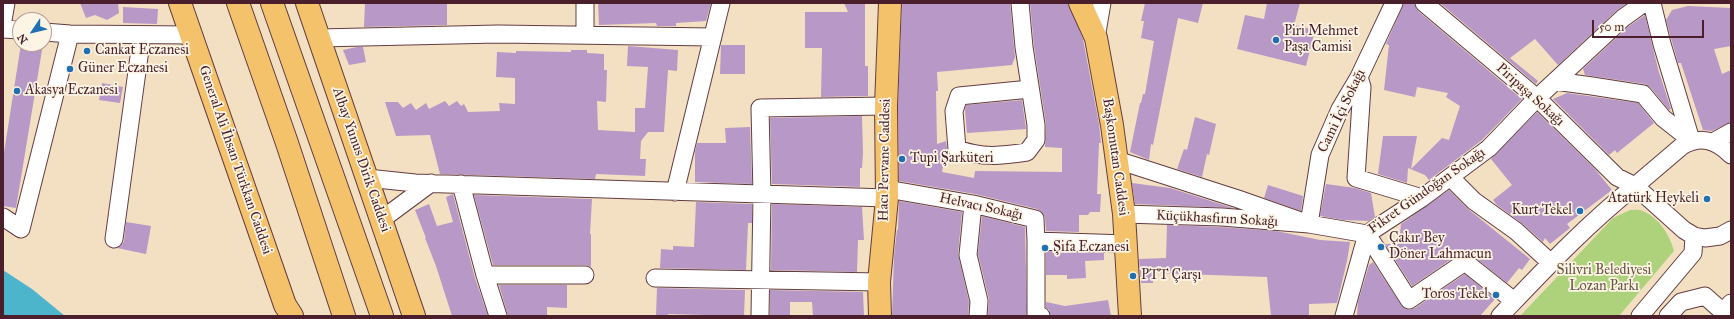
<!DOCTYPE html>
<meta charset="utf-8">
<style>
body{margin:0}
#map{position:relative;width:1734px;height:319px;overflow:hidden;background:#f3e0c3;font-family:"IM FELL Great Primer",serif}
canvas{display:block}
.frame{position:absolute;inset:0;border:4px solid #4a1f2b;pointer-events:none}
.north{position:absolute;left:12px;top:12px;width:40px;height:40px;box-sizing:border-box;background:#fcf5e5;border:1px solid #b59f9b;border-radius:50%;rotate:235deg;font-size:11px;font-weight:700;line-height:16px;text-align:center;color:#4a1f2b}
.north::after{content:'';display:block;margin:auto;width:14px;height:18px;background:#1f6fb2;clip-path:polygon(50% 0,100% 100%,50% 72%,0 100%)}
.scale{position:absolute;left:1592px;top:20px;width:112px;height:18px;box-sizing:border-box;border:2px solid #4a1f2b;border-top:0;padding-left:5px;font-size:12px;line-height:14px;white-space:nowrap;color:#4a1f2b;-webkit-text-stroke:3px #fcf5e5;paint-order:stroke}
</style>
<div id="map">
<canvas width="1734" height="319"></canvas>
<div class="frame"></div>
<div class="north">N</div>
<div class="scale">50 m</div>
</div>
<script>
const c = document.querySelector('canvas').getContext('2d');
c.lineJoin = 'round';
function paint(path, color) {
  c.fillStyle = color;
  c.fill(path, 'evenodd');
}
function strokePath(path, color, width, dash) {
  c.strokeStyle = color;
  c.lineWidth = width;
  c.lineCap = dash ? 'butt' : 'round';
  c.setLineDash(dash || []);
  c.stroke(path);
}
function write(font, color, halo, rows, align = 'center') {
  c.font = font + ' "IM FELL Great Primer",serif';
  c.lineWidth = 3.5;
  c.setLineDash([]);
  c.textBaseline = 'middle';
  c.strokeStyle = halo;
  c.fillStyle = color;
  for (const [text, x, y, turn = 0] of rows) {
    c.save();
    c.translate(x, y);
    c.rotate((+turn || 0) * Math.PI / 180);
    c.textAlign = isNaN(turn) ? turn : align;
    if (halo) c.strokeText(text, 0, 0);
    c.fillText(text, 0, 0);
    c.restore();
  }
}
const green = new Path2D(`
 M1630,210C1634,210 1639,209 1643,211C1659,218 1670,235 1674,251L1619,316H1520L1613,218Z`);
const water = new Path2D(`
 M3,270L32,289L65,316H3Z`);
const building = new Path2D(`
 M80,3H118L119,13L107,20L95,15L86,18Z
 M365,3H447V25L364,27Z
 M598,3H711L706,21L676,23V26H657L656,23L599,25Z
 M844,3H865V66H868V96L821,97L822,48H805V12H848Z
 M902,3H1010L1015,57L1012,65L937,72L938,91H936L937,144L946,141L947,148L942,172L974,178L975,171L1062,172V148L1045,147L1046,124L1034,46L1030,3H1068L1083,39L1099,124L1101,143H1099L1097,194H1101L1100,212H1090L1088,215H1079V232L1046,231L1045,218L1042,212L1037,209L975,194L899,181L898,106Z
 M1145,3H1203L1198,23L1178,18L1153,145L1151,144L1149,160L1130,152L1140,103H1141L1143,94H1145L1154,41L1141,38L1144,21H1141Z
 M1267,3H1300L1294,25L1315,30L1306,66L1237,49L1245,15L1264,19Z
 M1404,3H1414L1418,11L1522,99L1482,140L1429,180L1425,175L1408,168L1407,183L1378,174L1383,136H1417L1411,169L1442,138L1449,140L1460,106L1446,97L1448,93L1417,87L1415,97L1384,90L1389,45L1386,44Z
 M1440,3H1627L1616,11L1558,65L1535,39L1510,58L1538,81L1536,84Z
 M1688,6L1731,8V46L1714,49L1722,74L1731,70V122L1712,131L1703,130L1681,63H1678L1666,20L1672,10Z
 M123,7L158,9L157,24L123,23Z
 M1645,15L1658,69L1671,109L1669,110L1651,88L1645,84L1585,75L1583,69L1629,26Z
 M21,44H43L16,208L3,206V159Z
 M721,45H745V74H720Z
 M628,46L678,50L677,71L668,70L664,132H636H648L641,141L640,159H646L645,176L596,174L595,179L440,174L430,135L396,136L385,102H398L403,108L411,103L416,110L426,103L429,109L445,101L449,106L457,101L461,106L464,104L468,112L500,111L499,103L515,104V78L496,77L497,52L516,53V51L571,52V50H587V53L604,54V70H607L606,102L597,101L598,130L635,132V108H645L648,67L627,66Z
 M357,47H363L366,62L349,65L343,50Z
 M102,83L123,87L120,103L99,100Z
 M1567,93L1638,103L1654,123L1617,153L1615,150L1609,155L1553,99Z
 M1022,100L1026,129L967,133L965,110L966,105Z
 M1537,112L1594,168L1612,190L1567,224L1570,228L1550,244L1545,238L1543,242L1523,224L1497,205L1493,200L1512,185L1491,159Z
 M862,116L863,153L862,168H860V187L772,184L770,118Z
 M1195,117L1216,124L1209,155L1207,154L1202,177L1177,169L1184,149L1187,150Z
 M750,127L752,184L695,182V152L697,143H726L725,128Z
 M1132,183L1170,188L1233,208L1135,204Z
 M1326,184L1355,188L1371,193L1375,217L1369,221L1343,220L1320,216Z
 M1268,185L1303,196L1301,211L1264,198Z
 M1449,190L1468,209L1530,259L1522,270L1519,268L1507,283L1471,254L1465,252L1459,254L1412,286L1385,244H1399L1401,224Z
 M453,194L475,278L488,316H452L436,266L425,238H426L415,210L429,204L437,226L453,222L446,197Z
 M474,195L592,199L590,234H591V267L585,265H493Z
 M899,201L962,212L958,254L969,302L968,316H892L894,256L897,230H898Z
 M696,202L752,204V223H748L746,270L660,268L661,249L673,250V246L694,247Z
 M772,204L862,207L864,240H858L857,272L771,270Z
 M982,216L1025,227L1027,316H988L989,299L978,254Z
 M126,222L151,226L146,254L117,248L122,245L124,241Z
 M1167,225L1221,227L1276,231L1320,240L1350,242L1347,261L1337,303L1309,304V316H1271L1267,277L1156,273V276H1153V283H1141L1139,259L1166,258Z
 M1046,251L1104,253V260L1085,261L1086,278L1067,279V275H1046Z
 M1373,262L1401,305L1405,309L1410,310L1415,308L1465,274L1495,299L1480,316H1357L1358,302L1369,265Z
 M499,285H567V308L547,307V316H508Z
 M657,288L745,290L744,316L668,314V316H656Z
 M770,290L863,292L864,316H813L812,302H790V316H770Z
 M1108,300L1111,316H1051L1049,310L1046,308V302L1065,306Z`);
const minor = new Path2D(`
 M1020,3L1024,47L1036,125V140L1027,152C1001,156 982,158 957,149L954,111L959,96L1030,89
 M1424,3L1537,98L1617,177L1635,186C1586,225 1543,271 1500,316
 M1652,3L1662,44L1691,140
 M3,20L6,3
 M3,29L20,30
 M44,32L70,34L192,35
 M585,35V3
 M319,38L498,34L713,37
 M1096,38L1102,3
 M1359,77L1362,87L1356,178L1422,198
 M1555,81L1592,86L1643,94L1663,118L1691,140
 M1713,142L1731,132
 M1731,155C1716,140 1701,135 1682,146L1635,186L1684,230L1694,236L1705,238L1720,236L1731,230
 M1117,160L1238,199L1309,224L1367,234L1422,198L1489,148L1537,98L1623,18L1644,3
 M1450,177L1474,201L1516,231L1551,263
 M367,178L415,183L887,198
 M461,184L485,275L498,316
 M887,189L973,204L1035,219L1036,241L1126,244
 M675,192L721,3
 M973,204L968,255L979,301L978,316
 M1124,214L1222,217L1309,224L1320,155L1340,109L1359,77L1394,3
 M3,217L21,229L70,34
 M381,220L431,183
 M1367,234L1409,300L1465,262L1514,301
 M114,239L142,35
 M1036,241V314L1041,316
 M485,275H585
 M655,278L879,282
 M760,316L762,195L760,108L886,106
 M1344,316L1367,234
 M1640,316L1693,253L1694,236
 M1668,316L1681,302L1705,296L1723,312L1731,303`);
const major = new Path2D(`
 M180,3L285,305L292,316
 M307,3L414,316
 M1080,3L1096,38L1112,125L1124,214L1130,316
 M880,316L879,282L887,198L886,106L890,3`);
const highway = new Path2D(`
 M238,3L287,143L344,316
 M272,3L382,316`);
const markers = [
 [1276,40,4,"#1f6fb2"],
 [87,51,4,"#1f6fb2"],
 [70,69,4,"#1f6fb2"],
 [17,91,4,"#1f6fb2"],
 [902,159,4,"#1f6fb2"],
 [1707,199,4,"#1f6fb2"],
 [1580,211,4,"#1f6fb2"],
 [1381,247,4,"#1f6fb2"],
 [1045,248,4,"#1f6fb2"],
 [1133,276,4,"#1f6fb2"],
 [1496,295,4,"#1f6fb2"]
];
const poiNames = [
 ["Piri Mehmet",1284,32],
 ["Paşa Camisi",1284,48],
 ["Cankat Eczanesi",95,51],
 ["Güner Eczanesi",78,69],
 ["Akasya Eczanesi",25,91],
 ["Tupi Şarküteri",910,159],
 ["Atatürk Heykeli",1699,199,"right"],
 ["Kurt Tekel",1572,211,"right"],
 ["Çakır Bey",1389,239],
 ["Döner Lahmacun",1389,255],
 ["Şifa Eczanesi",1053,248],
 ["PTT Çarşı",1141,276],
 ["Toros Tekel",1488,295,"right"]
];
const streetNames = [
 ["Piripaşa Sokağı",1530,95,42],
 ["Cami İçi Sokağı",1342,111,-64],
 ["Başkomutan Caddesi",1115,157,82],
 ["General Ali İhsan Türkkan Caddesi",235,160,71],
 ["Albay Yunus Dirik Caddesi",361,160,71],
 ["Hacı Pervane Caddesi",885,160,-89],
 ["Fikret Gündoğan Sokağı",1427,191,-35],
 ["Helvacı Sokağı",981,207,12],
 ["Küçükhasfırın Sokağı",1217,219,3]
];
const parkNames = [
 ["Silivri Belediyesi",1604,271],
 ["Lozan Parkı",1604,287]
];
paint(green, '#aed27b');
paint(water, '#4db5cb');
paint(building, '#b798c6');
strokePath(minor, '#633c42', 19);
strokePath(major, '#633c42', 24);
strokePath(highway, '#633c42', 24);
strokePath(minor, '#fff', 17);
strokePath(major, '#f3c26a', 22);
strokePath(highway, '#f3c26a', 22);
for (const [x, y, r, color] of markers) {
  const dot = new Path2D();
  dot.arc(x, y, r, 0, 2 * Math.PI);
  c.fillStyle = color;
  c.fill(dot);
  strokePath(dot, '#fcf5e5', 1.5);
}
write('14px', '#4a1f2b', '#fcf5e5', poiNames, 'left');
write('14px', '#4a1f2b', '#fcf5e5', streetNames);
write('14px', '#685543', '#fcf5e5', parkNames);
</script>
